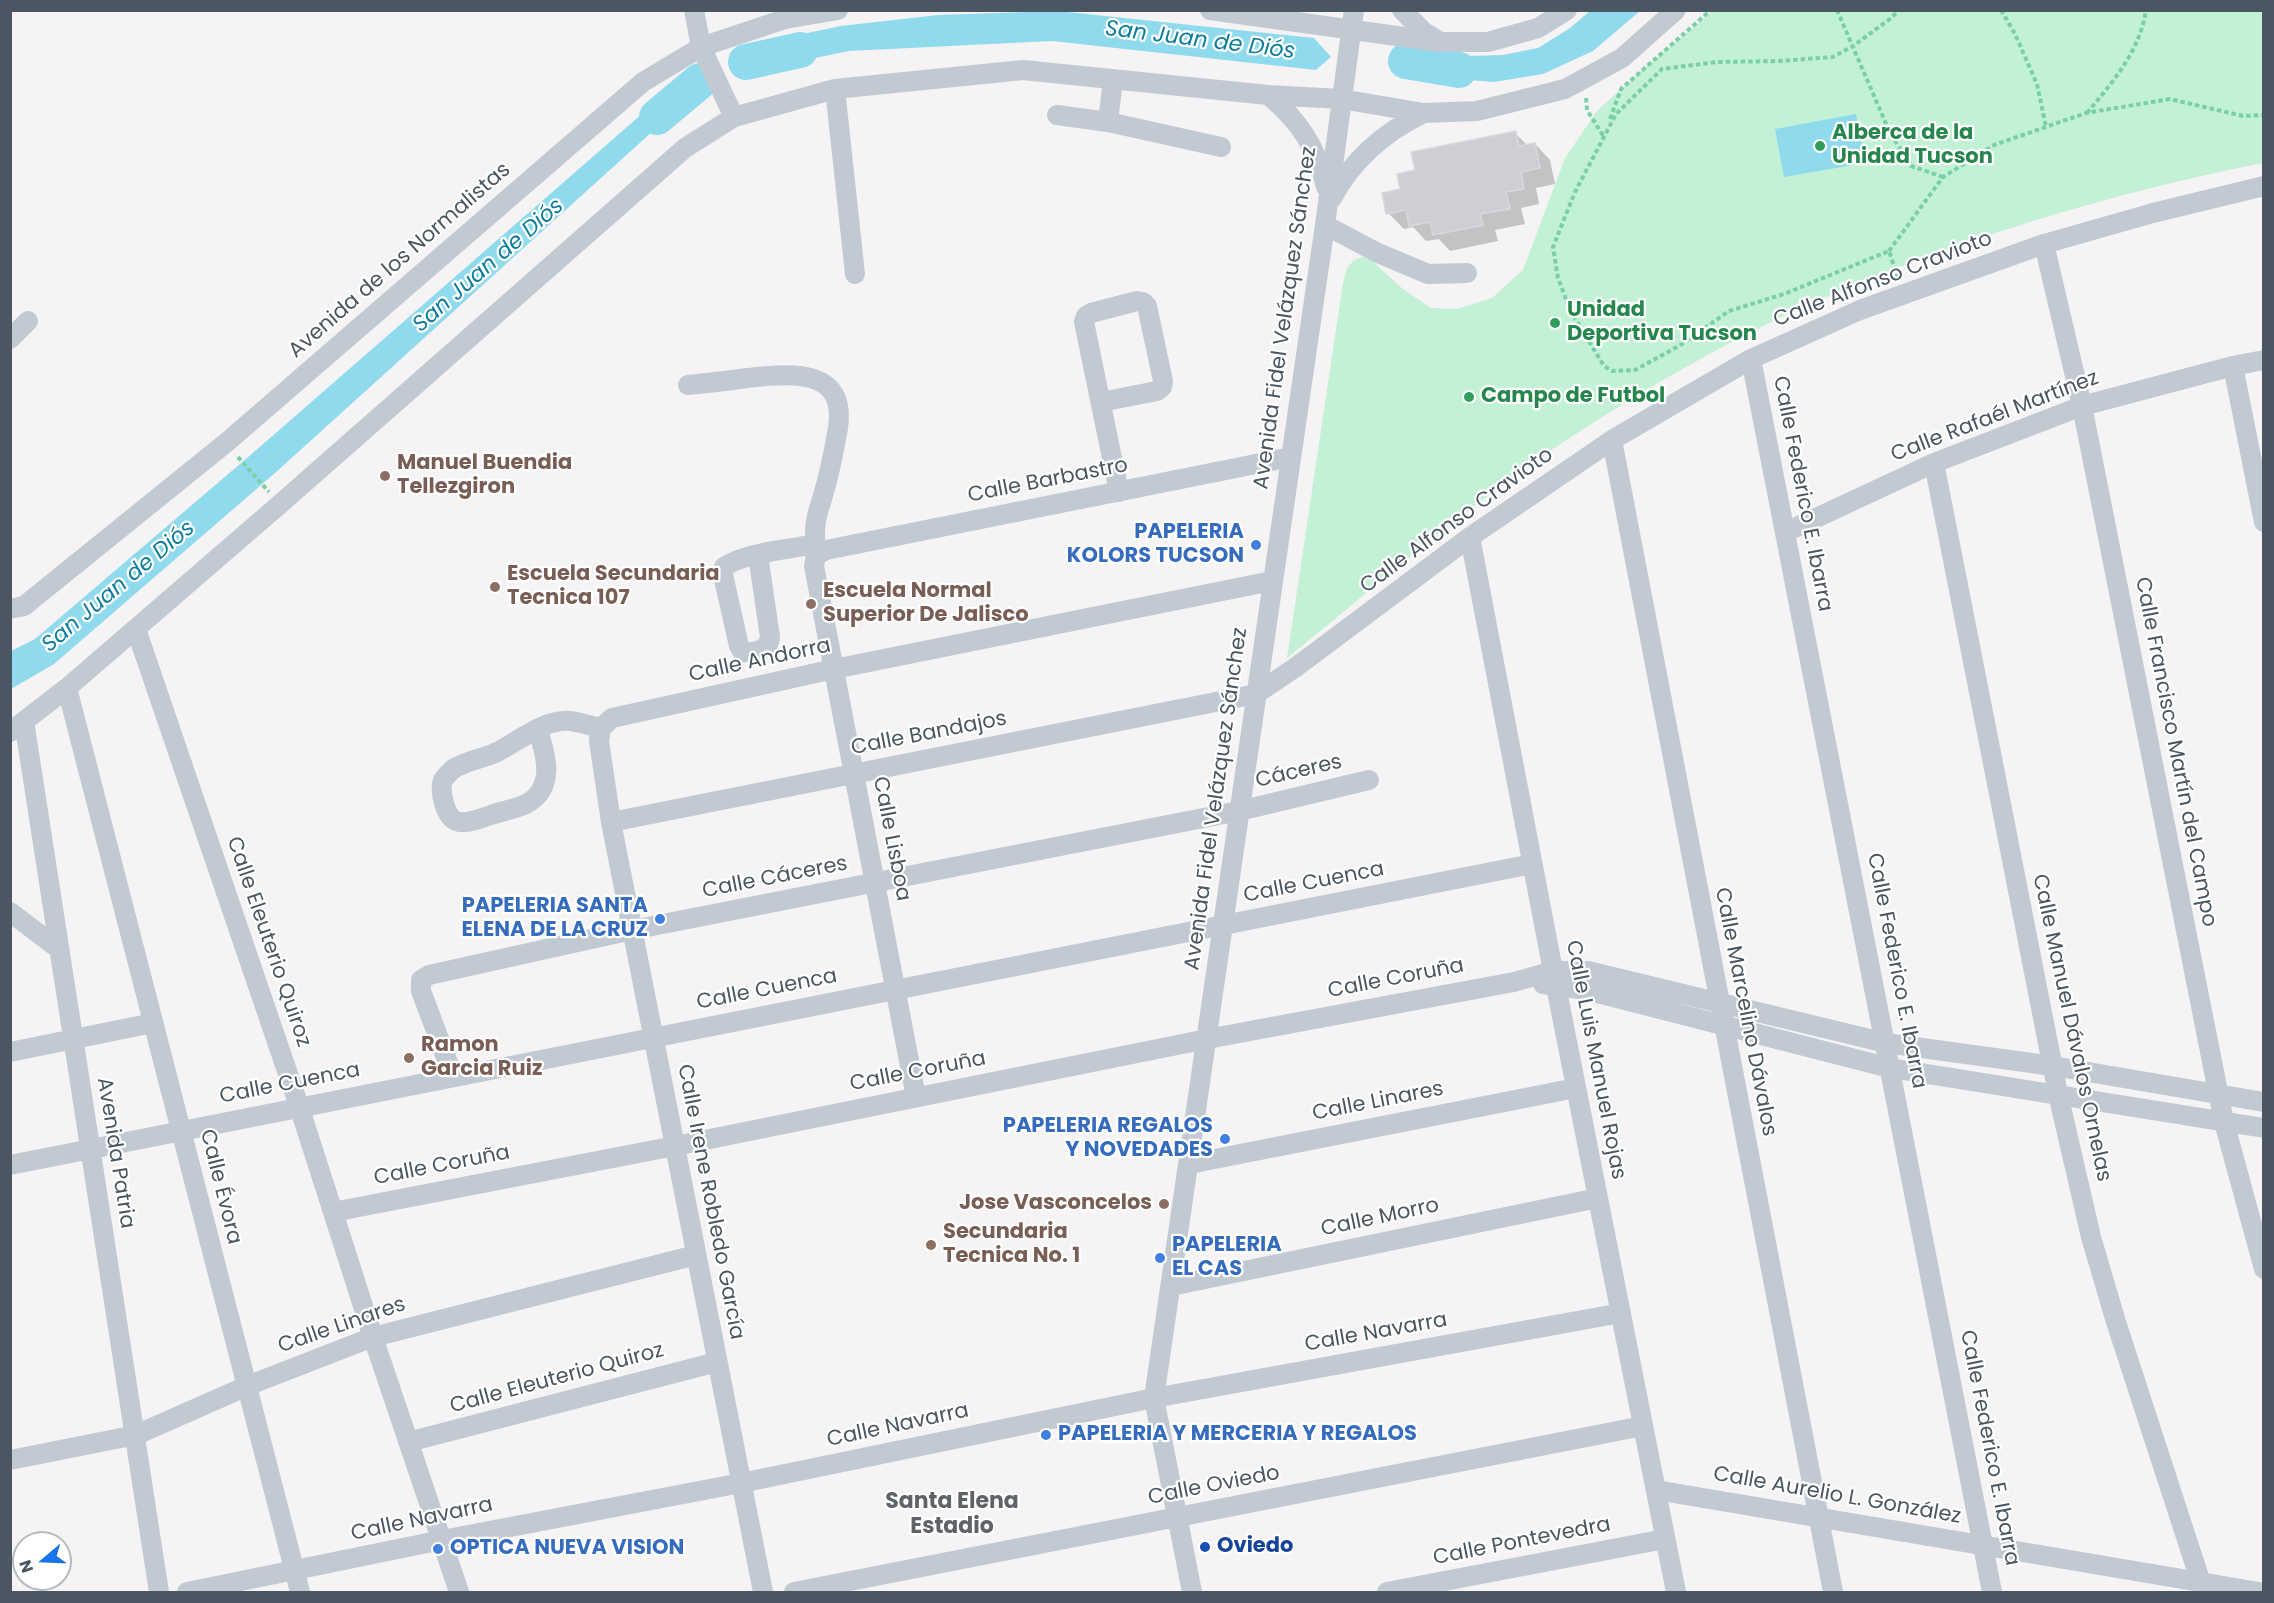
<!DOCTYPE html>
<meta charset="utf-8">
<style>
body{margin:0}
#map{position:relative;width:2274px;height:1603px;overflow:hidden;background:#f5f3f3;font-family:Poppins,sans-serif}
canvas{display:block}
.frame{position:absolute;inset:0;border:12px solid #4a5661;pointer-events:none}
.north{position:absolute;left:12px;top:1531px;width:60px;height:60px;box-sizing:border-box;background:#fff;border:2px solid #b7bbc0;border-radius:50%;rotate:251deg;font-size:16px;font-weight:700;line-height:24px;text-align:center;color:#4a5661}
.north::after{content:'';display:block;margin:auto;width:21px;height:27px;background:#1a73e8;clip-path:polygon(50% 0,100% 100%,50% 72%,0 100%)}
</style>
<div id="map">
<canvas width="2274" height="1603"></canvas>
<div class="frame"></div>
<div class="north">N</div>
</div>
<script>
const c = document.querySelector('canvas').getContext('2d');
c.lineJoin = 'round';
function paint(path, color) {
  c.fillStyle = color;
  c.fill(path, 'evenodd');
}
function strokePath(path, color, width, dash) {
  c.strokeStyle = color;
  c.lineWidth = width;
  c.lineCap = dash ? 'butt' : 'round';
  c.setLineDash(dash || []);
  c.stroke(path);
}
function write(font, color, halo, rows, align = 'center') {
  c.font = font + ' Poppins,sans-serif';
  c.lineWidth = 4.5;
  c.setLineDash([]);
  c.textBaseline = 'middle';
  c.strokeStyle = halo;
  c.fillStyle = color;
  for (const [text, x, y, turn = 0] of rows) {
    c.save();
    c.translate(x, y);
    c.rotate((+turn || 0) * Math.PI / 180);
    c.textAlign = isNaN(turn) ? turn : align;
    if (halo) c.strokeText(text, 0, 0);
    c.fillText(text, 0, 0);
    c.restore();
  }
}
const green = new Path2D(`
 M1713,11H2263V163C2111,193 1960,239 1817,301C1736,336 1657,382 1582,430C1478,496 1384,580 1287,658L1343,283L1347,268L1354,260L1362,257L1371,260L1403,289L1431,308L1457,309L1492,298L1523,270L1565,158L1597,111L1643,69Z`);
const water = new Path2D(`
 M1058,11L1314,38L1331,57L1316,70L1052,41L849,51L772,67L752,59L764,42L841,26L938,15Z
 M1590,11H1640L1593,51L1543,74L1494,82L1456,79L1426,76L1411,62L1430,53L1466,56L1503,55L1538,48L1570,28Z
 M693,85L685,102L275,473L54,664L11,689V651L35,639L254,452L674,86Z
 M1856,114L1865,163L1784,177L1775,129Z`);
const shadow = new Path2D(`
 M1515,133L1528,146L1535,144L1550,160L1555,184L1536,188L1539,204L1521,208L1525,224L1495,230L1498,241L1450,251L1439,239L1426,241L1413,227L1404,229L1388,213L1416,171Z`);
const river = new Path2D(`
 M1406,61L1459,70
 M746,62L800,50
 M657,117L700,81`);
const building = new Path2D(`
 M1516,131L1519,146L1535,143L1540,168L1521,172L1524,189L1506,192L1510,209L1480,214L1483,225L1433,235L1430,222L1409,226L1406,210L1386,214L1382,193L1400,189L1397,174L1415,170L1411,152Z`);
const path = new Path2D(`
 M1837,10L1890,133L1911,166L1943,177
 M2001,10L2015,34L2037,84L2046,127
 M1586,98L1587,110L1604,137
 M2087,113C2112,83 2140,51 2146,10
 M1610,119L1621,89L1711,10
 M1889,251L1943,177L1994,145L2086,113L2170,99L2243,116L2264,115
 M1898,278L1889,251L1784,294L1729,311L1679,346L1635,370L1612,371L1604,366L1570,310L1558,278L1553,247L1575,192L1616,114L1662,69L1717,62L1779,61L1833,57L1853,46L1890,19L1899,10
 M238,457L269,492`);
const minor = new Path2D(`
 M694,10L701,47L734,117
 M1210,10L1440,42H1488L1538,28L1567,10
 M1402,10L1424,32L1437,40
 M835,89L855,274
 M1268,95C1299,120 1317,148 1326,187
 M1057,115L1108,122L1221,147
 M1108,122L1113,79
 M1332,198C1353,159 1384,132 1424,113
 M1325,225L1378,253L1428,274L1467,273
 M2044,244L2082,406L2224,1122L2264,1269
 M10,339L28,321
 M1751,359L1992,1592
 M2233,366L2264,522
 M688,385C708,383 728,381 747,378C788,374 847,366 838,428C834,451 829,476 822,499C820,506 817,514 816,521C813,537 818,551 814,566L916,1097
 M1101,402L1157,391L1162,387L1163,381L1147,306L1143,302L1137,301L1091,313L1086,316L1084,322L1119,492
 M1612,440L1833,1592
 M1934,463L2058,1094L2091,1237L2116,1322L2204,1592
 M1786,532L1934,463L2082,406L2233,366L2264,360
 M1470,537L1553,971L1676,1592
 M758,555L770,637C769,650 756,653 743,652L739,646L723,575L724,567C746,552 788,550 814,544
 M817,555L826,550L1291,457
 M10,609L24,606L227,442L643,82L701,47L785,19L838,10
 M136,629L299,1106L373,1337L459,1592
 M67,688L300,1592
 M24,721L159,1592
 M538,730C546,755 556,788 526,804C516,809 502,811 491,815C481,818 466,825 456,821C445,816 439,791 443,780C445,777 450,772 452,770C465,760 485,759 499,751C520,740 545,719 570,721C580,722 591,726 601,728
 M10,732L67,688L279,505L685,148L734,117L835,89L1023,70L1268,95L1341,99L1424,113L1477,111L1565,89L1622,58L1676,10
 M611,822L1256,694L1296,667L1470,537L1612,440L1751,359L1860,310L2044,244L2153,213L2264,186
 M10,912L59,949
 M1543,984L1586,990L1890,1068L2264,1128
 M10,1052L153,1023
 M453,1076L421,991V980L429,975L632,930L1239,811L1369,780
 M1189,1164L1576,1088
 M10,1165L1532,864
 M333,1212L675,1146L1207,1039L1514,982L1553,971H1588L1886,1043L2053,1066L2264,1102
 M1171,1286L1598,1198
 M408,1442L717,1362
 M10,1460L136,1435L247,1386L373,1337L696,1255
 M1656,1490L2259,1592
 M187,1592L442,1540L741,1483L1154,1398L1621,1313
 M763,1592L611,822L599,741L601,728L612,718L834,669L1272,581
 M794,1592L1643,1426
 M1192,1592L1154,1398L1325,225L1354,10
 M1387,1592L1665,1539`);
const markers = [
 [1820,146,6,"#2e9e5b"],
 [1555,323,6,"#2e9e5b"],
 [1469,397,6,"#2e9e5b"],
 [385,476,6,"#8d6e63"],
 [1256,545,6,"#3f7fe0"],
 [495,587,6,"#8d6e63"],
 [811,604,6,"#8d6e63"],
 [660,919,6,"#3f7fe0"],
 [409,1058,6,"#8d6e63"],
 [1225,1139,6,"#3f7fe0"],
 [1164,1204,6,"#8d6e63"],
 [931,1245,6,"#8d6e63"],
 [1160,1258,6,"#3f7fe0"],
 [1046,1435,6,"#3f7fe0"],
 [1205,1547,6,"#1a4fb4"],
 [438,1549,6,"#3f7fe0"]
];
const leisureNames = [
 ["Alberca de la",1832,134],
 ["Unidad Tucson",1832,158],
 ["Unidad",1567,311],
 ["Deportiva Tucson",1567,335],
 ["Campo de Futbol",1481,397]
];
const streetNames = [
 ["Avenida de los Normalistas",400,261,-41],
 ["Calle Alfonso Cravioto",1883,280,-21],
 ["Avenida Fidel Velázquez Sánchez",1286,318,-82],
 ["Calle Rafaél Martínez",1995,417,-21],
 ["Calle Barbastro",1048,481,-11],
 ["Calle Federico E. Ibarra",1802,494,79],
 ["Calle Alfonso Cravioto",1457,521,-36],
 ["Calle Andorra",760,661,-12],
 ["Calle Bandajos",929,734,-11],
 ["Calle Francisco Martín del Campo",2175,752,79],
 ["Cáceres",1299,772,-13],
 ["Avenida Fidel Velázquez Sánchez",1217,799,-82],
 ["Calle Lisboa",891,839,79],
 ["Calle Cáceres",775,878,-11],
 ["Calle Cuenca",1314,883,-11],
 ["Calle Eleuterio Quiroz",268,942,71],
 ["Calle Federico E. Ibarra",1896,971,79],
 ["Calle Coruña",1396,979,-11],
 ["Calle Cuenca",767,990,-11],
 ["Calle Marcelino Dávalos",1745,1012,79],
 ["Calle Manuel Dávalos Ornelas",2071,1028,78],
 ["Calle Luis Manuel Rojas",1595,1060,79],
 ["Calle Coruña",918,1072,-11],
 ["Calle Cuenca",290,1084,-11],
 ["Calle Linares",1378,1102,-11],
 ["Avenida Patria",115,1153,81],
 ["Calle Coruña",442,1166,-11],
 ["Calle Évora",220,1187,76],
 ["Calle Irene Robledo García",710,1202,79],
 ["Calle Morro",1380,1218,-12],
 ["Calle Linares",342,1326,-19],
 ["Calle Navarra",1376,1333,-10],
 ["Calle Eleuterio Quiroz",557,1379,-15],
 ["Calle Navarra",898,1426,-12],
 ["Calle Federico E. Ibarra",1989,1448,79],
 ["Calle Oviedo",1214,1486,-11],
 ["Calle Aurelio L. González",1837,1496,10],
 ["Calle Navarra",422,1520,-12],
 ["Calle Pontevedra",1522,1542,-11]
];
const educationNames = [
 ["Manuel Buendia",397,464],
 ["Tellezgiron",397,488],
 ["Escuela Secundaria",507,575],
 ["Tecnica 107",507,599],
 ["Escuela Normal",823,592],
 ["Superior De Jalisco",823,616],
 ["Ramon",421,1046],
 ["Garcia Ruiz",421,1070],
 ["Jose Vasconcelos",1152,1204,"right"],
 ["Secundaria",943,1233],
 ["Tecnica No. 1",943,1257]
];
const shopNames = [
 ["PAPELERIA",1244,533],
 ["KOLORS TUCSON",1244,557],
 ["PAPELERIA SANTA",648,907],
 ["ELENA DE LA CRUZ",648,931],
 ["PAPELERIA REGALOS",1213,1127],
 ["Y NOVEDADES",1213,1151],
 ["PAPELERIA",1172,1246,"left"],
 ["EL CAS",1172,1270,"left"],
 ["PAPELERIA Y MERCERIA Y REGALOS",1058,1435,"left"],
 ["OPTICA NUEVA VISION",450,1549,"left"]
];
const transitNames = [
 ["Oviedo",1217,1547]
];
const waterNames = [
 ["San Juan de Diós",1200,41,7],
 ["San Juan de Diós",489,266,-41],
 ["San Juan de Diós",119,587,-40]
];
const neighbourhoodNames = [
 ["Santa Elena",952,1502],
 ["Estadio",952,1527]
];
paint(green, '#c3f1d5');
paint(water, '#90daee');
paint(shadow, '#0003');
strokePath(river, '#90daee', 36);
paint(building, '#cdcfd5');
strokePath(building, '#d7d9de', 1.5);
strokePath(path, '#7ad0a6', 4, [4.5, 3]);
strokePath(minor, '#c1cad2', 20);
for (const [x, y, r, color] of markers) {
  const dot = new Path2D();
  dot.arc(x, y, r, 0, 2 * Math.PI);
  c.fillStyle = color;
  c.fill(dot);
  strokePath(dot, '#fff', 2);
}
write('bold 21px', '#27864d', '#fff', leisureNames, 'left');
write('21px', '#4a5661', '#fff', streetNames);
write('bold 21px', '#785e54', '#fff', educationNames, 'left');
write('bold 21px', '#366cbe', '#fff', shopNames, 'right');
write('bold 21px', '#164399', '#fff', transitNames, 'left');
write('italic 22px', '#0c7c9b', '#fff', waterNames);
write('bold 22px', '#5f6368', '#fff', neighbourhoodNames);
</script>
